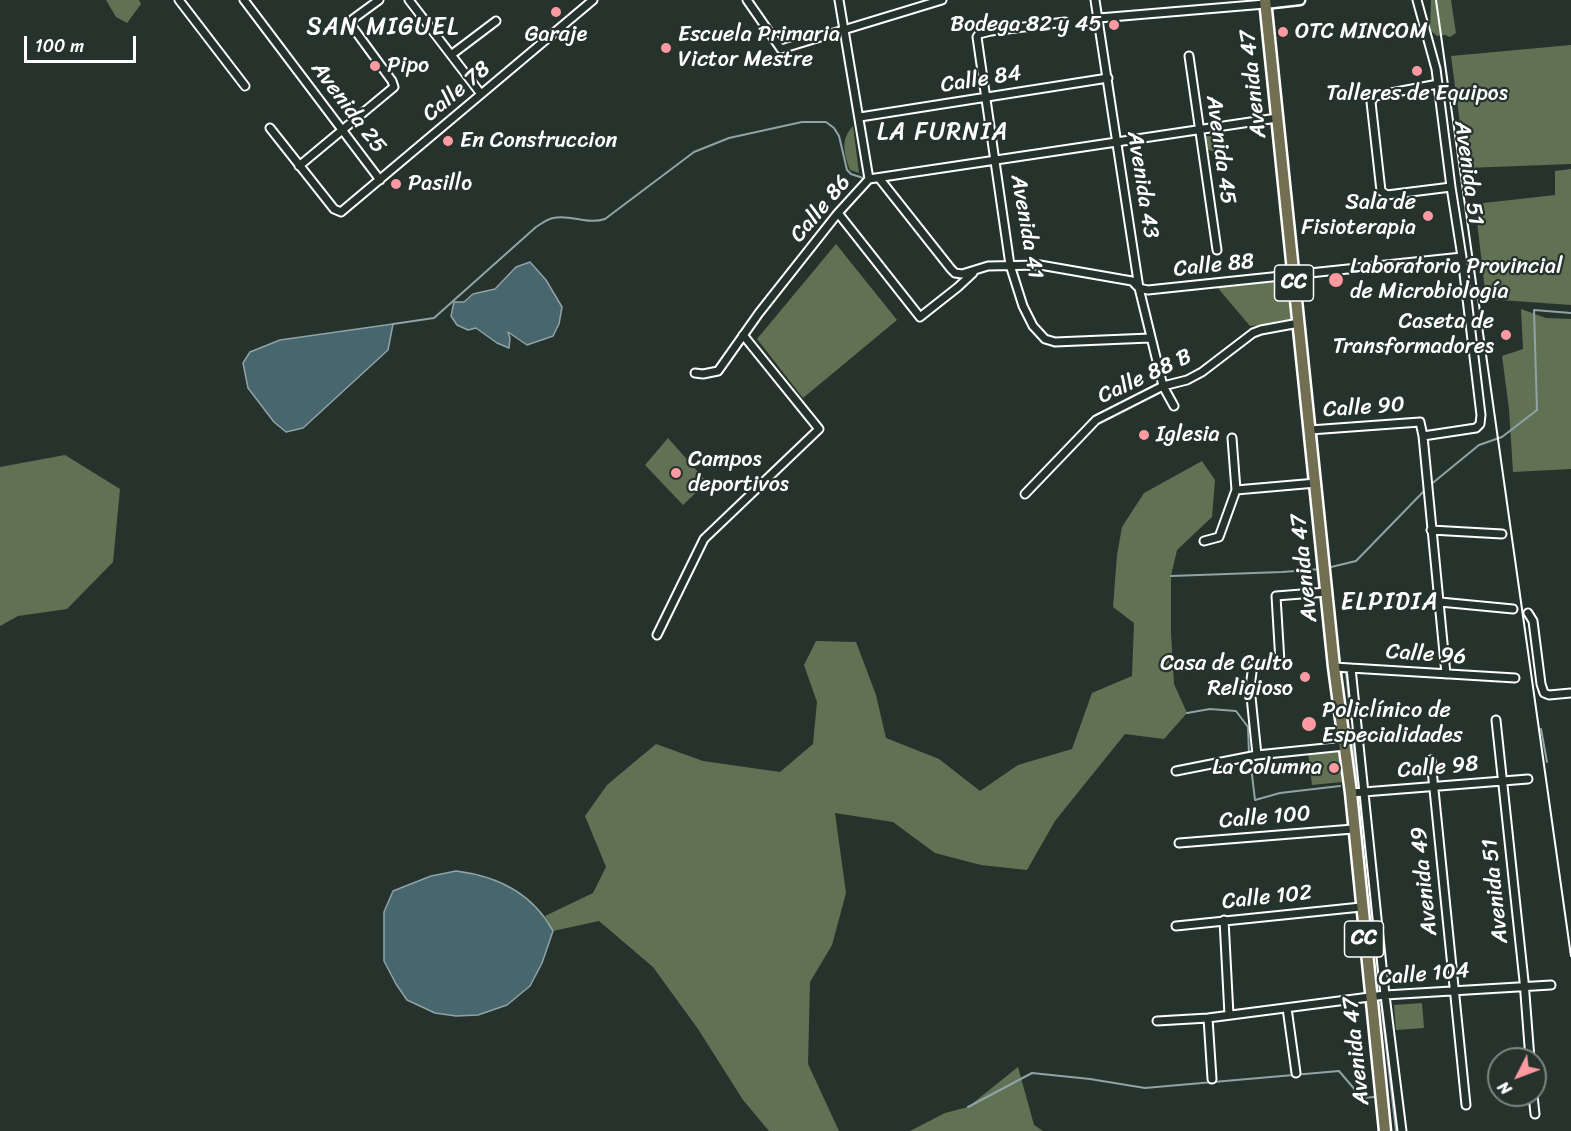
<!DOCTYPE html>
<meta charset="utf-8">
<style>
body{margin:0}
#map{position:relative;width:1571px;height:1131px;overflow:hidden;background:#26332d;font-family:Sriracha,sans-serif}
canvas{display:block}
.north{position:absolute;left:1487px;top:1047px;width:60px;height:60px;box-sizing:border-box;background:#26332d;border:2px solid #7d8581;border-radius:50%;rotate:228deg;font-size:16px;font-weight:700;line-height:24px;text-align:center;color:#fff}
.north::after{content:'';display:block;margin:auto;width:21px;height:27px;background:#ff9aa2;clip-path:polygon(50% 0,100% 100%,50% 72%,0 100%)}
.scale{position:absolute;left:24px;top:36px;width:112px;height:27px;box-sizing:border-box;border:3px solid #fff;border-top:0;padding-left:8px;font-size:18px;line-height:21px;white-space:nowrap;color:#fff;-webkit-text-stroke:4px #26332d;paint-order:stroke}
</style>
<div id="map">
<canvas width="1571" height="1131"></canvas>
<div class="north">N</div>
<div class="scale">100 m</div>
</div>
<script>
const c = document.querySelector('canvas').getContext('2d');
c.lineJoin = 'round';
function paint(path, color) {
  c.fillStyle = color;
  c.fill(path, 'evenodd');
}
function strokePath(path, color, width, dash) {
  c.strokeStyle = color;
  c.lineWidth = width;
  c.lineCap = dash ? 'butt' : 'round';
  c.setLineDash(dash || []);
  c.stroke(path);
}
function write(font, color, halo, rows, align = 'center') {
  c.font = font + ' Sriracha,sans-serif';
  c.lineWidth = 4.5;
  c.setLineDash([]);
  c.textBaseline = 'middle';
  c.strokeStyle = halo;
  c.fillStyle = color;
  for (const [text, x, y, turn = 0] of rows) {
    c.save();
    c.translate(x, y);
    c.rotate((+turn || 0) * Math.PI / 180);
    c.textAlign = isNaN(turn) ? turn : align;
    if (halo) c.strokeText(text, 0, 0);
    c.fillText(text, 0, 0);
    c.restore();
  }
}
const green = new Path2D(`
 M106,0H139L141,4L127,23L116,17Z
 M1431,0H1451L1456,33L1450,37L1445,35L1437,36L1430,30Z
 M1571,45V164L1466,168L1451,56Z
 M853,126L859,173L850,170C844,153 840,140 853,126Z
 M1205,136L1221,137L1228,145V150L1219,153L1205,149L1203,141Z
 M1571,169V305L1486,299L1475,204L1555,195V171Z
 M836,244L897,320L803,398L757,339Z
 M1290,280L1294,322L1250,326L1217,287Z
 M1521,309L1546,318L1571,319V469L1513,472L1509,409L1502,356L1523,349Z
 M668,438L707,482L683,505L645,465Z
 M65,455L120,489L113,562L67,609L18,616L0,626V467Z
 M1202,461L1215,480L1212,517L1177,550L1171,576V633L1174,684L1187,713L1164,739L1125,734L1055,821L1027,870L981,865L935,853L893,822L835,813L846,893L832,945L810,982L808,1064L839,1131H769L743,1100L698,1029L653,967L599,921L553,931L545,916L593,893L606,867L585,816L607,785L656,744L703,761L780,772L813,744L817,702L804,665L816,641L856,642L876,695L886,738L939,759L980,791L1018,765L1072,749L1092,693L1132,676L1134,623L1113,607L1117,555L1122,527L1144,493Z
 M1338,749L1342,782L1312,785L1308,752Z
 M1422,1003L1424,1028L1396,1030L1394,1005Z
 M1018,1067L1034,1125L1043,1131H910L945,1113L968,1107Z`);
const water = new Path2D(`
 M530,262L546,280L562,307L559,324L553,336L527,345L508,332L510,338L509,348L497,343L476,328L468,330L457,325L451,316L454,302H464L473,294L495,289L516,267Z
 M393,324L388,350L303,428L286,432L274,422L248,388L243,363L250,352L280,340Z
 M456,871C497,876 532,892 553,931L542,963L530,986L507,1005L478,1015L456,1016L435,1013L407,1000L396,984L384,961V912L393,891L431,876Z`);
const stream = new Path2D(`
 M393,324L434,318L536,227C541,224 547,219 553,218C571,214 587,225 605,219L694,152L729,138L802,122H826L834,128L839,136L847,170L851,174L863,178
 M1429,486L1479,445L1502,437L1537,410L1534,310L1571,313
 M1327,568L1356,561L1425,490
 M1171,576L1282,572L1321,569
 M1346,673L1351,719
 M1187,713L1210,709L1236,711L1248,727L1249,754
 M1351,729L1358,785
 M1541,729L1547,762
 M1250,758L1255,800L1280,793L1340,786
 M1360,799L1363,828
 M1370,900L1380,990
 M1381,1003L1396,1131
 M968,1107L1032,1073L1090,1079L1145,1088L1339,1071L1362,1098L1374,1097`);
const minor = new Path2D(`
 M179,0L245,86
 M244,0L380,180
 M409,0L481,94
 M747,0L781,49L942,0
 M839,0L869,179
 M1095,0L1139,288L1163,386L1174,406
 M1417,0L1436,69L1451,187L1462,257L1481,415L1480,424L1476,428L1423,436
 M1099,18L1265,4
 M1065,22L991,31L979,34L977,37L1010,265L1023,306L1033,326L1045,339L1055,342L1150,338
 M451,55L496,21
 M1189,56L1217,250
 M1438,84L1375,96L1371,102L1381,191L1387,195L1451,187
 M860,117L1108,78
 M270,128L334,209L341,212L593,0
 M299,166L394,87L392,81L351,25L353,19L379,0
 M879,178L951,269L955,273L962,274L988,266L1040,265L1132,281L1139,288L1148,290L1462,257
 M838,213L920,317L958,287L973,273
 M695,373L703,374L718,371L759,313L838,213L869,179L1277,118
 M1310,430L1420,422L1423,436L1446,674
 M1236,490L1316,483
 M1025,494L1096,420L1163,386L1187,380L1202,372L1253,333L1261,330L1299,323
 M1431,530L1502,534
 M1204,541L1219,537L1236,490L1232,438
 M1440,602L1513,609
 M1528,613L1533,621L1541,684L1544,693L1549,695L1571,693
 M657,635L704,539L819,429L743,335
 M1334,667L1515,678
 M1351,668L1385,995L1402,1131
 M1496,720L1524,981L1530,1059
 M1257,755L1250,687L1253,665L1280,662L1276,596L1327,592
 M1431,760L1466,1105
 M1176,771L1257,755L1345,746
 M1351,793L1528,779
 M1179,843L1353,829
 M1224,920L1229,1015
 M1176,926L1361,907
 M1287,1008L1296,1073
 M1208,1018L1212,1079
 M1157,1021L1208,1018L1385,995L1551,985
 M1533,1095L1535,1114`);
const tertiary = new Path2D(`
 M1265,4L1300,0`);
const primary = new Path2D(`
 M1265,0L1334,667L1351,793L1385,1131`);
const rail = new Path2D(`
 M1436,0L1571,956`);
const markers = [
 [556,12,6,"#ff9aa2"],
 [1114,25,6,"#ff9aa2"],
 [1283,32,6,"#ff9aa2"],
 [666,48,6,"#ff9aa2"],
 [375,66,6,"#ff9aa2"],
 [1417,71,6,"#ff9aa2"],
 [448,141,6,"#ff9aa2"],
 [396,184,6,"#ff9aa2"],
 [1428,216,6,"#ff9aa2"],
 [1336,280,8,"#ff9aa2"],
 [1506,335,6,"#ff9aa2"],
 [1144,435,6,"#ff9aa2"],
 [676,473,6,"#ff9aa2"],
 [1305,677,6,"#ff9aa2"],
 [1309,724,8,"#ff9aa2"],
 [1334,768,6,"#ff9aa2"]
];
const shields = [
 [1294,283,39],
 [1364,939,39]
];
const shieldNames = [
 ["CC",1294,283],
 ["CC",1364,939]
];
const poiNames = [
 ["Bodega 82 y 45",1102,25,"right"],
 ["OTC MINCOM",1295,32],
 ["Garaje",556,35,"center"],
 ["Escuela Primaria",678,35],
 ["Victor Mestre",678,60],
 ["Pipo",387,66],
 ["Talleres de Equipos",1417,94,"center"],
 ["En Construccion",460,141],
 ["Pasillo",408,184],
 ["Sala de",1416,203,"right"],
 ["Fisioterapia",1416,228,"right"],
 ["Laboratorio Provincial",1350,267],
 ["de Microbiología",1350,292],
 ["Caseta de",1494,322,"right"],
 ["Transformadores",1494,347,"right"],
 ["Iglesia",1156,435],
 ["Campos",688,460],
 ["deportivos",688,485],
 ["Casa de Culto",1293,664,"right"],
 ["Religioso",1293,689,"right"],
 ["Policlínico de",1322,711],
 ["Especialidades",1322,736],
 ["La Columna",1322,768,"right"]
];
const streetNames = [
 ["Calle 84",981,80,-9],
 ["Avenida 47",1254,84,-96],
 ["Calle 78",457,92,-40],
 ["Avenida 25",348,108,53],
 ["Avenida 45",1220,150,82],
 ["Avenida 51",1468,173,82],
 ["Avenida 43",1142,185,81],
 ["Calle 86",821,209,-50],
 ["Avenida 41",1026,227,80],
 ["Calle 88",1214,266,-6],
 ["Calle 88 B",1145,377,-25],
 ["Calle 90",1364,408,-4],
 ["Avenida 47",1305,568,-96],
 ["Calle 96",1426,655,4],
 ["Calle 98",1438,768,-5],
 ["Calle 100",1265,818,-5],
 ["Avenida 49",1425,881,-96],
 ["Avenida 51",1496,891,-96],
 ["Calle 102",1267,898,-6],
 ["Calle 104",1424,975,-5],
 ["Avenida 47",1357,1051,-96]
];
const neighbourhoodNames = [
 ["SAN MIGUEL",383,28],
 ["LA FURNIA",943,133],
 ["ELPIDIA",1390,603]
];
paint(green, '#617254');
paint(water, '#47666d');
strokePath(water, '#91a3a7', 1.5);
strokePath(stream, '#91a3a7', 2);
strokePath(minor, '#fff', 11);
strokePath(tertiary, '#fff', 13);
strokePath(primary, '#fff', 15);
strokePath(minor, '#26332d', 7);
strokePath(tertiary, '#26332d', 8);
strokePath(primary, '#716f52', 10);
strokePath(rail, '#fff', 2);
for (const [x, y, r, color] of markers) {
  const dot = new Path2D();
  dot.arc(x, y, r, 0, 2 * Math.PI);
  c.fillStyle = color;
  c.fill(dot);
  strokePath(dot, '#26332d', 2);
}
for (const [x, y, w] of shields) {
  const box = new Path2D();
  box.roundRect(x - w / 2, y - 18, w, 36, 4.5);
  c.fillStyle = '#26332d';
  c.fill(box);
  strokePath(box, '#fff', 1.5);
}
write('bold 21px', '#fff', null, shieldNames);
write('22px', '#fff', '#26332d', poiNames, 'left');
write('22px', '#fff', '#26332d', streetNames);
c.letterSpacing = '1.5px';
write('24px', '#fff', '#26332d', neighbourhoodNames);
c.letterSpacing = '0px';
</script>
